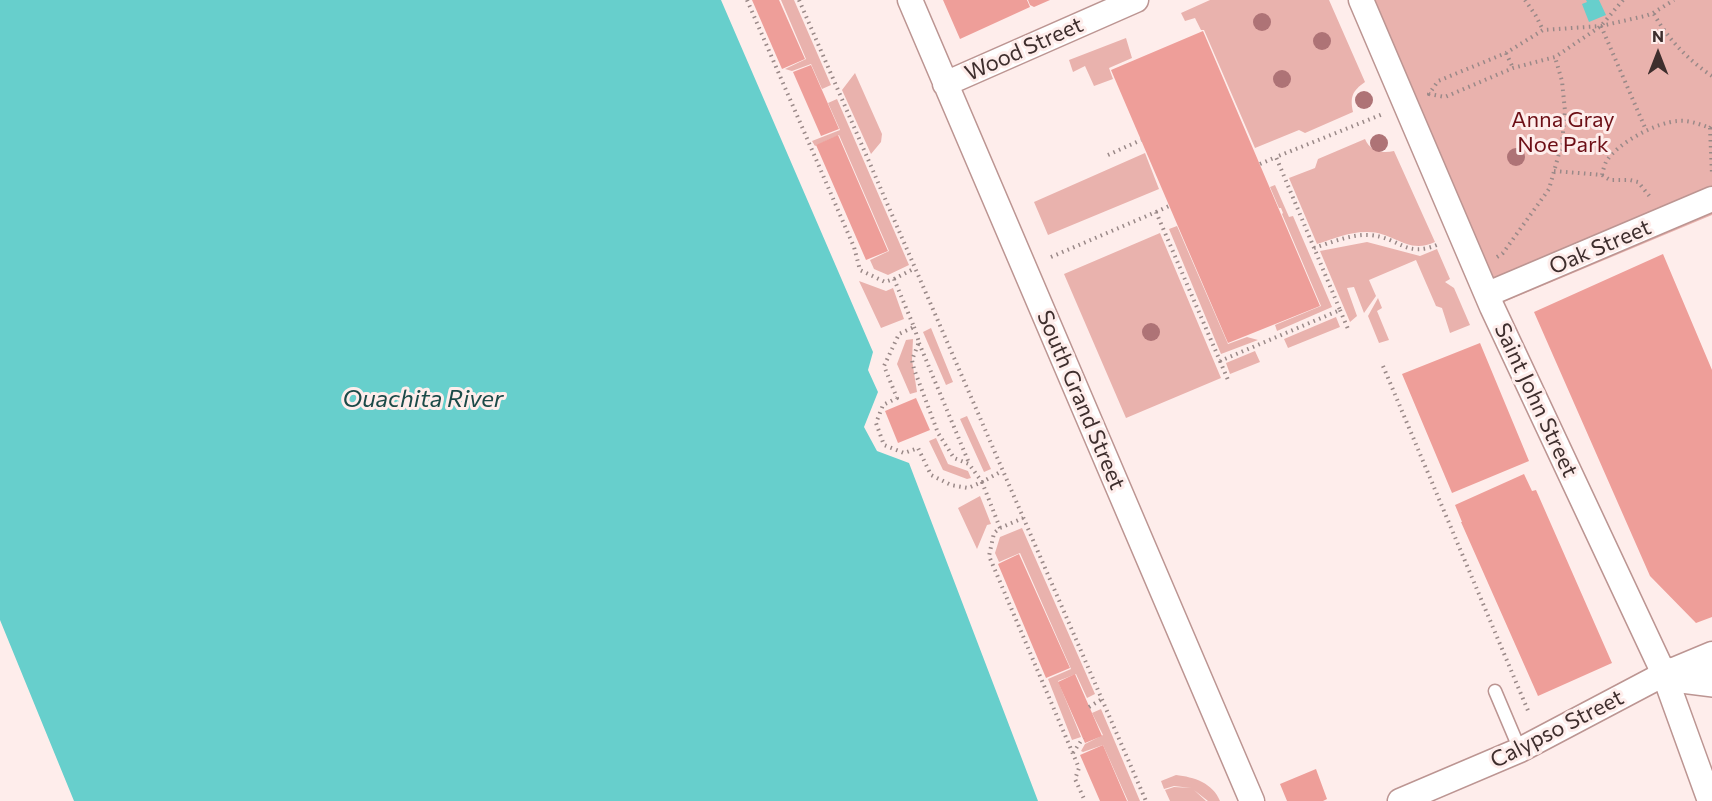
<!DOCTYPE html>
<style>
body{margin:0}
#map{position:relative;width:1712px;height:801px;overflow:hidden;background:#feedeb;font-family:Commissioner,sans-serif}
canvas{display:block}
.north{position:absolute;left:1628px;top:24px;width:60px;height:60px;-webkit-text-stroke:4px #feedeb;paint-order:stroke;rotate:0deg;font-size:16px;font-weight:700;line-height:24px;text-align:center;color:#3e2e2d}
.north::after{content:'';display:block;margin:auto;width:21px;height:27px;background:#3e2e2d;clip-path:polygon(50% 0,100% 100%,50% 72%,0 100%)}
</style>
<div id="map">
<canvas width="1712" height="801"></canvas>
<div class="north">N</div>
</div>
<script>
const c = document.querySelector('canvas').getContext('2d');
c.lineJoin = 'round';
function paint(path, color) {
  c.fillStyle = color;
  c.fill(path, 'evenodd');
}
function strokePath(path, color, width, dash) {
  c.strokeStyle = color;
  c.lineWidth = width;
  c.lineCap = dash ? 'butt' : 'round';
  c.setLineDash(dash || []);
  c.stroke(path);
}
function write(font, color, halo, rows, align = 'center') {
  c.font = font + ' Commissioner,sans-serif';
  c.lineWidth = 6;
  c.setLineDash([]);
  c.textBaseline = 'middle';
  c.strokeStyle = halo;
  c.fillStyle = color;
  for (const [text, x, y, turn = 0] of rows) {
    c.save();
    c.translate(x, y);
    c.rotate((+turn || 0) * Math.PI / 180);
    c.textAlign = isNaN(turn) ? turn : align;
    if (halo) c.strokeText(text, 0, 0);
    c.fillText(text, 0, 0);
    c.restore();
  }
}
const green = new Path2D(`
 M781,0H794L831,85L822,89L811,64L792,71L785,69L806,59Z
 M1210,0H1329L1365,82C1352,91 1350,97 1353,112L1305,133L1299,130L1255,148L1204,30H1201L1195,18L1185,21L1181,13Z
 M1362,0H1712V215L1492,307Z
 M1126,38L1132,58L1109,68L1113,79L1094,86L1085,66L1073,72L1069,60Z
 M855,73L882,134L881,142L871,154L842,90Z
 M837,99L909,265L888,275L874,269L870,260L889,251L839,135L815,146L812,141L840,130L828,103Z
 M1365,139C1370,151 1382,154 1394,151L1435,242C1408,255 1394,232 1368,232C1352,231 1332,239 1317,244L1289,178L1315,168L1318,159Z
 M1145,153L1159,189L1048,235L1034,202Z
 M1275,185L1289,217L1293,216L1332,307L1277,331L1275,325L1321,306L1282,214L1283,213L1281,208H1279L1270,187Z
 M1177,226L1228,344L1247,337L1258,340L1221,354L1169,229Z
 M1160,233L1221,378L1126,418L1064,274Z
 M1367,242L1420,256L1437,249L1450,279L1445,282L1454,288L1470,325L1450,333L1442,308L1436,306L1416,260L1369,280L1376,296L1364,313L1354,287L1347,288L1357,316L1350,322L1320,251Z
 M859,281L886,291L893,288L904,319L881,328Z
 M1378,298L1382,308L1377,311L1389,340L1379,343L1368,316Z
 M1336,317L1340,327L1288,348L1284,339Z
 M931,328L953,382L946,385L923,332Z
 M913,339L912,360L917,392L910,394L897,364L906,340Z
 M1255,351L1260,362L1230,374L1226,363Z
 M967,416L991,469L984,472L960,419Z
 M936,438L948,464L968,471L971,478L967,479L943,470L929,441Z
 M980,496L991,524L987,525L977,549L958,508Z
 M1022,528L1095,694L1087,698L1076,674L1058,681L1081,737L1072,740L1048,679L1071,669L1020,553L999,562L995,553L1000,537Z
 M1101,709L1140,801H1128L1103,745L1083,752L1081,751L1085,744L1103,735L1092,713Z
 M1176,775C1194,777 1213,783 1220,801H1208L1194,790L1206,801H1170L1165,790L1174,787L1191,788L1174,786L1164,789L1161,781Z`);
const water = new Path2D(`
 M0,0H721L873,352L868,370L878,392L864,427L877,451L909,463L1038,801H74L0,620Z
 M1586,0H1599L1606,15L1589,22L1582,4L1587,2Z`);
const building = new Path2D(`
 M752,0H779L805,59L782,69Z
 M943,0H1027L1030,7L960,39Z
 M1028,0H1050L1034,7L1030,5Z
 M1203,31L1320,306L1228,343L1111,70Z
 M811,65L839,129L821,136L793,72Z
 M838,135L888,251L866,260L816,145Z
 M1663,254L1712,370V617L1696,623L1650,576L1534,312Z
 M1480,343L1529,461L1452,493L1402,374Z
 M916,398L930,430L898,443L885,411Z
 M1524,474L1532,491L1536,490L1612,663L1538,696L1461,522H1462L1455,505Z
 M1019,554L1070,668L1046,678L998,564Z
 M1075,674L1102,736L1085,743L1058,682Z
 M1103,745L1127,801H1100L1080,755Z
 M1316,769L1327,799L1323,801H1287L1280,784Z`);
const path = new Path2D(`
 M747,0L854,247L860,270L885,282L894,279L914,327L899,334L884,366L897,398L883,405L876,423L884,445L904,453L918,448L931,475L951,485L968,488L982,482L1000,528L994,533L989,556L1079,768L1075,779L1085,801
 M799,0L1146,801
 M1525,0L1536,16L1543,30
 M1623,0L1601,26L1555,57L1513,68L1445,97L1429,94L1438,81L1506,53L1543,30L1601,26L1645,16L1653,13L1674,0
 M1654,14C1667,38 1688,60 1712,76
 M1601,26L1646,130
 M1506,53L1513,68
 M1710,128L1712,174
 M1108,155L1141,140
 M1260,164L1276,157
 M1554,171L1602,175C1603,171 1604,166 1606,162C1617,143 1657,122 1678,121C1689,120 1699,124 1710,128L1712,125
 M1602,175L1610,180H1630L1638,182L1651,198
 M1156,212L1169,206
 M1314,248C1330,243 1351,234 1369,235C1400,237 1405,259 1439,244
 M1051,257L1156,212L1220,361L1340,310L1276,157L1383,114
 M1497,257L1503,253L1549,189L1562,143L1565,111L1562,81L1555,57
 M894,279L915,268
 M1340,310L1348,329
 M914,327L919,342L912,360L914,369L938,433L954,458L969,464L982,482L1002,471
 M919,343L969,463
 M1220,361L1228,380
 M1383,366L1529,713
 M1000,528L1023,518
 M1089,707L1102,699
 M1073,753L1083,738`);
const service = new Path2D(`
 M1495,691L1520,750`);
const minor = new Path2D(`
 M910,0L1252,801
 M1361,0L1492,307L1664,674L1710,801
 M945,84L1136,0
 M1488,294L1712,199
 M1400,801L1520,750L1664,674L1712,654`);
const motorway = new Path2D(`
 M1664,674L1712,680`);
const trees = [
 [1262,22],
 [1322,41],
 [1282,79],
 [1364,100],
 [1379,143],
 [1516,157],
 [1151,332]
];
const streetNames = [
 ["Wood Street",1024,49,-24],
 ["Oak Street",1600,247,-23],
 ["South Grand Street",1081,400,67],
 ["Saint John Street",1536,400,65],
 ["Calypso Street",1557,729,-27]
];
const parkNames = [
 ["Anna Gray",1563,120],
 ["Noe Park",1563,145]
];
const waterNames = [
 ["Ouachita River",423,399]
];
paint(green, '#e9b2ad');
paint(water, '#67cfcc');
paint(building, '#ee9e99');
strokePath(service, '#bc9592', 15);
strokePath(minor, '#bc9592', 27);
strokePath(motorway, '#bc9592', 36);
strokePath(path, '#9a8988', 4, [1.5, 4.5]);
strokePath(service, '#fff', 12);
strokePath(minor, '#fff', 24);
strokePath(motorway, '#fff', 33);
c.fillStyle = '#ae7376';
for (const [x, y] of trees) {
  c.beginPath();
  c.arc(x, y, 9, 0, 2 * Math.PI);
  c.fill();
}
write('22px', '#3e2e2d', '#feedeb', streetNames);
write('22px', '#6d0f16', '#feedeb', parkNames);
write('italic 24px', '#1b4a48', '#feedeb', waterNames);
</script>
